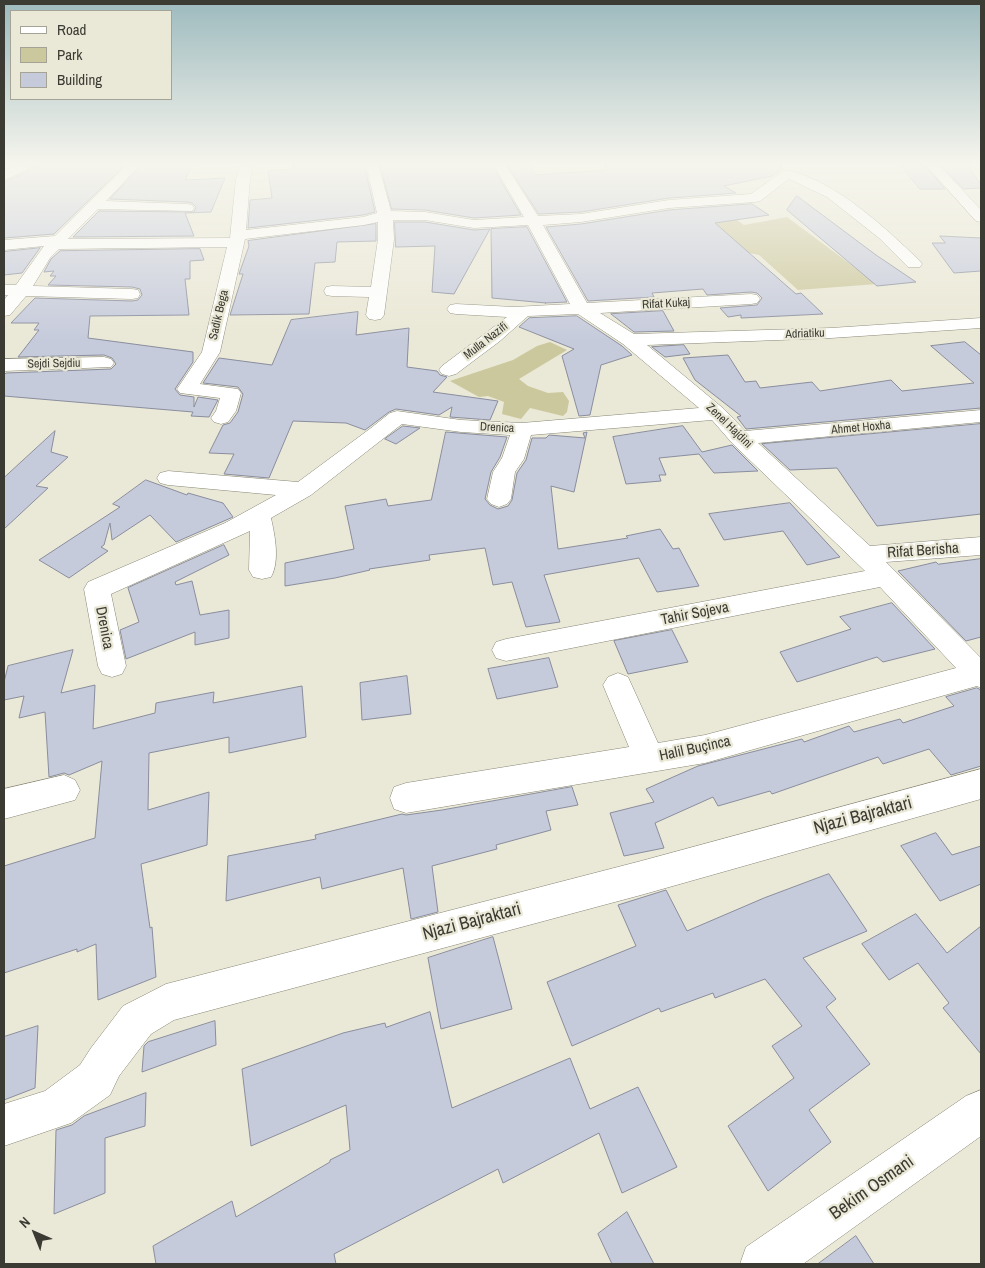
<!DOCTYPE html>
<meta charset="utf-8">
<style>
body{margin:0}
#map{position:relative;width:985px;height:1268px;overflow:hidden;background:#eae8d6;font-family:"Archivo Narrow",sans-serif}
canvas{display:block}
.frame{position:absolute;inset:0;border:5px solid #3b3b33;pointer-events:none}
.legend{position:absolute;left:10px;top:10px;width:162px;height:90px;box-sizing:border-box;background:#eae8d6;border:1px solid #a4a395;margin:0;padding:6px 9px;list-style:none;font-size:15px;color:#3b3b33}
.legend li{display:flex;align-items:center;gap:10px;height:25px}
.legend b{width:25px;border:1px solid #a4a395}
.north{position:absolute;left:10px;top:1208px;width:50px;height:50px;-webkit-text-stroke:4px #eae8d6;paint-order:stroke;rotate:316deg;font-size:14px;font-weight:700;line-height:20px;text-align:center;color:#3b3b33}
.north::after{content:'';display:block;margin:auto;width:18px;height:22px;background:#3b3b33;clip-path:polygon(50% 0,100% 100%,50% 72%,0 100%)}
</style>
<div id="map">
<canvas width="985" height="1268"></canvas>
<div class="frame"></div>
<ul class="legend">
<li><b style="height:6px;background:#fff"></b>Road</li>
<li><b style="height:14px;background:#ccc89d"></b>Park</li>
<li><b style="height:14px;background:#c6cbdc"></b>Building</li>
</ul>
<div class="north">N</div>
</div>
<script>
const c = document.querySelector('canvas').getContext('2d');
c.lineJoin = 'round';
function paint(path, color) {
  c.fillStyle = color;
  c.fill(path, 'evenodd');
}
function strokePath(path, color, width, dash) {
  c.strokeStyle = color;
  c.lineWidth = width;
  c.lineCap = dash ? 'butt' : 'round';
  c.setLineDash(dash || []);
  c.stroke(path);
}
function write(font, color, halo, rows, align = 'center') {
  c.font = font + ' "Archivo Narrow",sans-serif';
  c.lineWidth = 4.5;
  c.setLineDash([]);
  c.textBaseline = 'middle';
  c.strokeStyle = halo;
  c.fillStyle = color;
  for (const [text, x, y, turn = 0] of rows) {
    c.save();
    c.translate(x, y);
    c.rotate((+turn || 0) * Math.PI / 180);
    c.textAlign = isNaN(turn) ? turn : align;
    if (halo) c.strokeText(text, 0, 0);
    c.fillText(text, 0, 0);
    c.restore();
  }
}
const green = new Path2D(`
 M700,214L733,217L744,225L787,217L877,284L798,290L759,255L749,253Z
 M550,342L567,350L519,379L528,386L548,393L563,392L569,401L567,412L563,416L530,408L521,419L502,414L504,402L488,396L479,397L450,381L513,360L537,346Z`);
const building = new Path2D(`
 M35,164H126L54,234L4,238V182L33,169Z
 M143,164H193L185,180L225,178L211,212L185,213L194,236L73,237L99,211L194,212L196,207L192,203L187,202L110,199Z
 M293,164H364L375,212L363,215L248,228L250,200L272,198L268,171L294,169Z
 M380,164H491L521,215L474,218L425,210L392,209Z
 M507,164H528L536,175L607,170L604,164H781L782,169L772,176L724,186L736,193L669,198L581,212L539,214Z
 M900,164H923L945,189H920Z
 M940,164H966L981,184V188L964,189Z
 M797,196L876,255L916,282L877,286L787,210Z
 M752,204L769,215L715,223L796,294L801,293L823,314L741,318V315L728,317L720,308L757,305L762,298L757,293L751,292L707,295L703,289L652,293L654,297L588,301L546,227L581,224L669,210Z
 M395,222H425L474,230L490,229L454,294L432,292L435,246L396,247Z
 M376,224V241L337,242L335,262L315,263L309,314L230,315L243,274H239L249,246L248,241Z
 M527,227L567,302L545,303H546L492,298L491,229Z
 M940,236L981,238V271L954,273L932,243H945Z
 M40,248L22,273L4,275V252Z
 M200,249L204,260L190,261V279H185L189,315L90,316L88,338L193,352V362L175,389L180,395L194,397V407L198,397L218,400L209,417L191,416L193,412L4,396V375L6,373L111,369L116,364L112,358L104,355L18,357L39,330H34L39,323H11L35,298L132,301L138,300L142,295L140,289L132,287L48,285L56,276H50L54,271L44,272L51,259L60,251Z
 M663,311L674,331L634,332L611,314Z
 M358,312L356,335L409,328L407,367L437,371L440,375L447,377L433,392L498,401L490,420L450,417L452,407L439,415L396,409L389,412L365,430L346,423L293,421L269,478L224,474L234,454L209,453L223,425L230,423L238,412L243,394L238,387L203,383L219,358L272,365L291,320Z
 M577,316L622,346L632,355L601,365L590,415L579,416L562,356L574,349L519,327L529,318Z
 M965,342L981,355V408L746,429L737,417L741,416L695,380L683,358L728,355L745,382L756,381L760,388L812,382L820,391L891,380L902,391L974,383L931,346Z
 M684,345L690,354L665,357L652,347Z
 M981,424V514L877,526L837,468L790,470L762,444Z
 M403,426L420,428L396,444L385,439Z
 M683,426L702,452L732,445L758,471L714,473L699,454L659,458L666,475H659L661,481L626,484L613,437Z
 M55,431L51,452L68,457L36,486L48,488L4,529V478Z
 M446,432L507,437L500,457L491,472L485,499L490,505L498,509L508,506L512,500L517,473L526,460L532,438H546L549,435L585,438L583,433L587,432L574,492L551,486L558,549L628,538L626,536L660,529L673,549L679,548L699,586L657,592L639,558L544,575L560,622L526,627L512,582L493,585L485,548L429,555L430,560L369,569L370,570L335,578L285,586V563L354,549L345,506L386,499L388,506L431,500Z
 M146,480L187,495L188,493L223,503L233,517L176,542L150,515L112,540L110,523L104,545L101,547L108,551L69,578L39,560L120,507L113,504Z
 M790,503L840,557L807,565L783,531L724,540L709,514Z
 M224,545L229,555L175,582L176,585L192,581L200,615L229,610V638L195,645V632L126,659L120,630L139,622L128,588Z
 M981,559V637L966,641L898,571L936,562L938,564Z
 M892,603L935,649L883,662L877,657L797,682L780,652L851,629L840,617Z
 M672,630L688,662L628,674L614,641Z
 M73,650L61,693L95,685L93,729L155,713L156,703L214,692L213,703L302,686L306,737L229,753V737L149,753L148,810L209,792L207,845L141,864L150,928L152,927L156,977L98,1000L96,944L77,952V949L4,973V866L95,838L102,761L69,775L64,773L49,777L45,712L19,718L24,696L4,700V682L8,666Z
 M549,658L558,687L497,699L488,669Z
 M407,676L411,714L362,720L360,683Z
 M977,688L981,690V766L951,775L929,749L883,764L878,757L772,794L770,791L718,806L713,797L655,823L664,848L624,856L610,813L654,802L646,789L698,766L802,739L804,742L849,726L854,732L900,719L903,723L954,706L946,697Z
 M572,787L578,805L546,811L551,830L496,845L497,849L432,866L438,912L411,919L403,868L322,889L320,877L226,901L228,856L316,839L315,835L402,814L406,815L442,810Z
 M936,833L952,855L981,846V884L940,901L901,846Z
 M829,874L867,931L803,958L836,999L826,1007L870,1064L809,1110L831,1142L768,1191L728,1126L794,1078L772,1046L802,1026L765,979L715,998L713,993L661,1012L659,1008L572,1046L547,982L636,946L618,905L666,890L687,931L764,898Z
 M916,914L947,953L981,926V1054L943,1008L949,1003L918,963L889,980L862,944Z
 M493,937L512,1009L441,1029L428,958Z
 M430,1012L452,1108L570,1058L590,1109L638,1087L677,1167L622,1193L599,1133L503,1183L498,1169L334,1254L336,1264H156L153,1246L232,1201L236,1217L330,1162V1160L350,1150L346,1105L251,1146L242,1069L343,1033L385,1023L386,1027Z
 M215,1021L216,1045L142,1072L144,1046L148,1042Z
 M38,1026L35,1088L4,1100V1037Z
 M146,1093L145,1126L105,1138V1193L54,1214L56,1130L72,1125L84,1116Z
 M627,1212L654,1264H612L598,1234Z
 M856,1236L874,1264H818Z`);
const minor = new Path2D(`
 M18,164H33L32,167L4,180V171Z
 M128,164H141L106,201L187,204L192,205L194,208L192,211L98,209L68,239L230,238L236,179L241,164H253L250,179L246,230L363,217L377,213L366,164H378L391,211L425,212L474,220L524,217L493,164H505L538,216L581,214L669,200L751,194L783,171L788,170C838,183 883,226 920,261L922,264L920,267H908L879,238L827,197L789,179L760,201L755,202L669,208L581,222L543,225L587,303L751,294L757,295L760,299L757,303L751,304L600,313L634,334L831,328L981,318V328L831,338L647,345L724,409L745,431L981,410V422L758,443L870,546L981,537V555L886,562L981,658V688L977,686L705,763L406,813L394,809L390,798L394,787L406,783L629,747L603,685L608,677L618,673L628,677L658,743L705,735L956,668L880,587L506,661L496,658L492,650L496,642L506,639L865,571L732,443L712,420L531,435L524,459L515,472L511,499L507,504L499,507L491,504L487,499L493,472L502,458L510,435L461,432L402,424L311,495L271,518C275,536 280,561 271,577L262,579L253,577L249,570L250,531L111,594L126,666L122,674L112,677L102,674L98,666L84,589L88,582L225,523L276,495L168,485L160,483L157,478L160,473L168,471L298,482L371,428L390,413L397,411L461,420L522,423L699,408L623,344L578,314L528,316L500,341L456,374L449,376L442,374L439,370L442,366L507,317L456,314L450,313L447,309L450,305L456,304L514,307L570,304L528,225L474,228L425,220H393L394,239L384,315L381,319L375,320L369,319L366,315L369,297L332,296L326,295L324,291L326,287L332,286L371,287L378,239V222L364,225L245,239L220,352L200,384L238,389L241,393L236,411L228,422L221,424L214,422L211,418L216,411L220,398L180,393L177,389L202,352L227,247L59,249L50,258L33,286L132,289L138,290L140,294L138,298L132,299L26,296L10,315L4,316V300L8,295H4V285H16L44,246L4,250V240L55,236Z
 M925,164H938L981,210V222L976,221Z
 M104,357L111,359L114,363L111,367L4,371V359Z
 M981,769V799L641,895L174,1020L151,1034L119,1076L110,1095L71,1123L4,1146V1104L45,1091L80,1065L91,1048L123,1006L166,984L641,861Z
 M64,775L75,780L80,790L75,800L4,819V789Z
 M981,1090V1136L803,1264H740L746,1247L966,1096Z`);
const farStreetnames = [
 ["Rifat Kukaj",666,304,-3],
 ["Sadik Bega",219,315,-77],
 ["Adriatiku",805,334,-2],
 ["Mulla Nazifi",486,341,-38],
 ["Sejdi Sejdiu",54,364,-1],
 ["Zenel Hajdini",729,426,44],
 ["Drenica",497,428,3],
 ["Ahmet Hoxha",861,428,-5]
];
const streetNames = [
 ["Rifat Berisha",923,551,-4],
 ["Tahir Sojeva",695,614,-11],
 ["Drenica",104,628,79],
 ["Halil Buçinca",695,749,-12]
];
const nearStreetnames = [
 ["Njazi Bajraktari",863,816,-15],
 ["Njazi Bajraktari",472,922,-15],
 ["Bekim Osmani",872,1188,-35]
];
paint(green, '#ccc89d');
paint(building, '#c6cbdc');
strokePath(building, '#898d9d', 1);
strokePath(minor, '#888676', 1);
paint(minor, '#fff');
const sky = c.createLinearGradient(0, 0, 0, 341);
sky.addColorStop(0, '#9dbabe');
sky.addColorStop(0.48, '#f6f5ed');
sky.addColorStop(1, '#f6f5ed00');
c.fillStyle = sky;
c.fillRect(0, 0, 985, 341);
write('12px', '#3b3b33', '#eae8d6', farStreetnames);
write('15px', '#3b3b33', '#eae8d6', streetNames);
write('18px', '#3b3b33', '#eae8d6', nearStreetnames);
</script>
